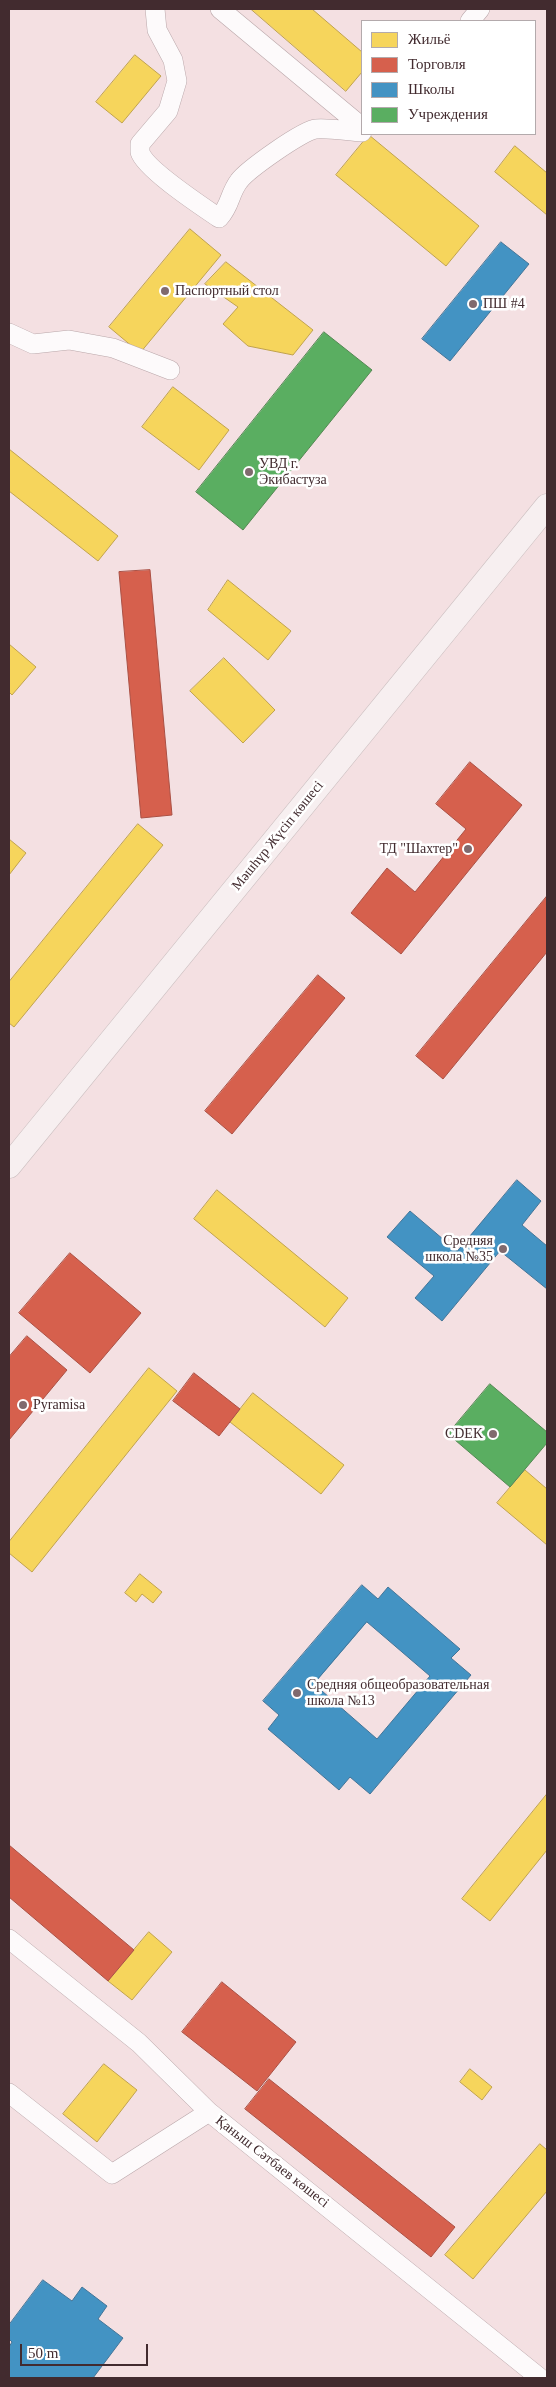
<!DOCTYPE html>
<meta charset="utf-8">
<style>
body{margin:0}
#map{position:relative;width:556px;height:2387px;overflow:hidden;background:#f4e0e2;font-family:Georgia,serif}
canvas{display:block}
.frame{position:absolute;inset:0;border:10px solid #422b2f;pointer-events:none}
.legend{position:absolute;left:361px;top:20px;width:175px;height:115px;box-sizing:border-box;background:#fff;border:1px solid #b3aaac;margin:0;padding:6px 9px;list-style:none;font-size:15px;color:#422b2f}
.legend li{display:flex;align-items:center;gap:10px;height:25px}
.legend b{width:25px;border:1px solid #b3aaac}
.scale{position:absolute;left:20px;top:2344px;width:128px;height:22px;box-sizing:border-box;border:2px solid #422b2f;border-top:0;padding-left:6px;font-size:15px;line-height:18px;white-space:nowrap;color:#422b2f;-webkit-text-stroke:4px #fff;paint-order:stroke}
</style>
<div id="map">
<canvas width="556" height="2387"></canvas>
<div class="frame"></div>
<ul class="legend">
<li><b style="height:14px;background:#f6d55c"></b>Жильё</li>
<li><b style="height:14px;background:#d6604d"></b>Торговля</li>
<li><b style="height:14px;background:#4393c3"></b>Школы</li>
<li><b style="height:14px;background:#5aae61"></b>Учреждения</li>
</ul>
<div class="scale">50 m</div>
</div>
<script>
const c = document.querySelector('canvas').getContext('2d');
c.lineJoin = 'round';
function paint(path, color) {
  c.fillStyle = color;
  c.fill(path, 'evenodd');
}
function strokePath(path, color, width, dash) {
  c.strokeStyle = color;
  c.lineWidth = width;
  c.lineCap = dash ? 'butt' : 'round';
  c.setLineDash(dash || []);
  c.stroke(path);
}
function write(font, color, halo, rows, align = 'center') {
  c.font = font + ' Georgia,serif';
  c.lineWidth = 5;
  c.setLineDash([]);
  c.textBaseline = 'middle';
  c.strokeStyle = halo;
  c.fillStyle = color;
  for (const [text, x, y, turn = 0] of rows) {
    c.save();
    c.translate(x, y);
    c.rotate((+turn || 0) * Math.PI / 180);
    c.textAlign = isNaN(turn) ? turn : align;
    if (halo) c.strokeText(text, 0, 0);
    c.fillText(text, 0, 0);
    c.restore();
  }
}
const homes = new Path2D(`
 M251,9H312L362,52V72L346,91Z
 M135,55L161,76L122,123L96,102Z
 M369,135L479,226L446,266L336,175Z
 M515,146L547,173V215L495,172Z
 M190,229L221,255L140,353L109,327Z
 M226,262L313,330L293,355L248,346L223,324L238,307L205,284Z
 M173,387L229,430L199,470L142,427Z
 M9,449L118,536L98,561L9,491Z
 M228,580L291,631L268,660L208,610Z
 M9,644L36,667L12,695L9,692Z
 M224,658L275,710L243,743L190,691Z
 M138,824L163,845L14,1027L9,1023V982Z
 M9,839L26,853L9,875Z
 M217,1190L348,1298L325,1327L194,1219Z
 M149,1368L177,1391L32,1572L9,1553V1542Z
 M253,1393L344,1465L321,1494L230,1422Z
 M525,1470L547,1489V1545L497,1503Z
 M140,1574L162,1592L153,1603L142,1594L136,1602L125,1593Z
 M547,1794V1850L490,1921L462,1899Z
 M149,1932L172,1952L132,2000L108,1981Z
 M104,2064L137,2090L97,2142L63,2114Z
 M470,2069L492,2087L482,2100L460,2082Z
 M540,2144L547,2150V2191L473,2279L445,2255Z`);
const shops = new Path2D(`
 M150,570L172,815L141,818L119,572Z
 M470,762L522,805L401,954L351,913L387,868L415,892L466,829L436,804Z
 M547,896V952L443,1079L416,1056Z
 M318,975L345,998L232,1134L205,1111Z
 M70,1253L141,1313L90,1373L19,1313Z
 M27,1336L67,1370L9,1440V1357Z
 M194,1373L240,1409L219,1436L173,1401Z
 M9,1845L134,1950L108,1981L9,1897Z
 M222,1982L296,2042L257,2091L182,2032Z
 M269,2079L455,2227L431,2257L245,2109Z`);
const schools = new Path2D(`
 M501,242L529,264L450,361L422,339Z
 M517,1180L541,1201L522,1225L547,1246V1289L500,1251L442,1321L415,1298L434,1276L387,1237L410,1211L457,1251Z
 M362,1585L378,1599L388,1587L460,1649L451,1658L471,1675L370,1794L350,1777L339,1790L268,1729L279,1715L263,1701ZM367,1622L430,1676L377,1739L314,1684Z
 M43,2280L72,2301L82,2287L107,2306L98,2319L123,2338L93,2378H9V2347L12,2342L9,2339V2325Z`);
const public = new Path2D(`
 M324,332L372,370L243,530L196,492Z
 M490,1384L547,1432V1443L510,1487L448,1434Z`);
const minor = new Path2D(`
 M155,9L157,30L173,60L177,81L168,111L140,144C140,147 140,149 140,152C145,169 203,207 219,218C231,205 229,194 239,181C247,170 303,130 316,129C330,128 347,131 362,132
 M220,9L362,127
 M470,21L480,9
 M9,333L33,344L69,340L113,348L170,370
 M9,1939L139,2043L209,2112L540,2378
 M9,2093L112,2174L209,2112`);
const major = new Path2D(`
 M9,1166L547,506`);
const markers = [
 [165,291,5,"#806a6e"],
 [473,304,5,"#806a6e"],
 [249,472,5,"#806a6e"],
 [468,849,5,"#806a6e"],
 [503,1249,5,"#806a6e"],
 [23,1405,5,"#806a6e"],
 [493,1434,5,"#806a6e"],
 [297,1693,5,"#806a6e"]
];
const poiNames = [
 ["Паспортный стол",175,291],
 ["ПШ #4",483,304],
 ["УВД г.",259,464],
 ["Экибастуза",259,480],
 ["ТД \"Шахтер\"",458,849,"right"],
 ["Средняя",493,1241,"right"],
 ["школа №35",493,1257,"right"],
 ["Pyramisa",33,1405],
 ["CDEK",483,1434,"right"],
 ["Средняя общеобразовательная",307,1685],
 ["школа №13",307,1701]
];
const streetNames = [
 ["Мәшһүр Жүсіп көшесі",278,836,-51],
 ["Қаныш Сәтбаев көшесі",272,2162,38]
];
paint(homes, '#f6d55c');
strokePath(homes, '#c0a24e', 1);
paint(shops, '#d6604d');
strokePath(shops, '#aa5044', 1);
paint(schools, '#4393c3');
strokePath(schools, '#437497', 1);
paint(public, '#5aae61');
strokePath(public, '#538752', 1);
strokePath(minor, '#b9a6a9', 20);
strokePath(major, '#cabebf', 25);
strokePath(minor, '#fdfafb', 19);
strokePath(major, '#f7eff0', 24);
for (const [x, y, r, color] of markers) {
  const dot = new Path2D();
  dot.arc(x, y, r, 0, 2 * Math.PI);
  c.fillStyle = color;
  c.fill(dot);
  strokePath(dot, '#fff', 2);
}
write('14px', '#422b2f', '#fff', poiNames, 'left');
write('14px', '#422b2f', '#fff', streetNames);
</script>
